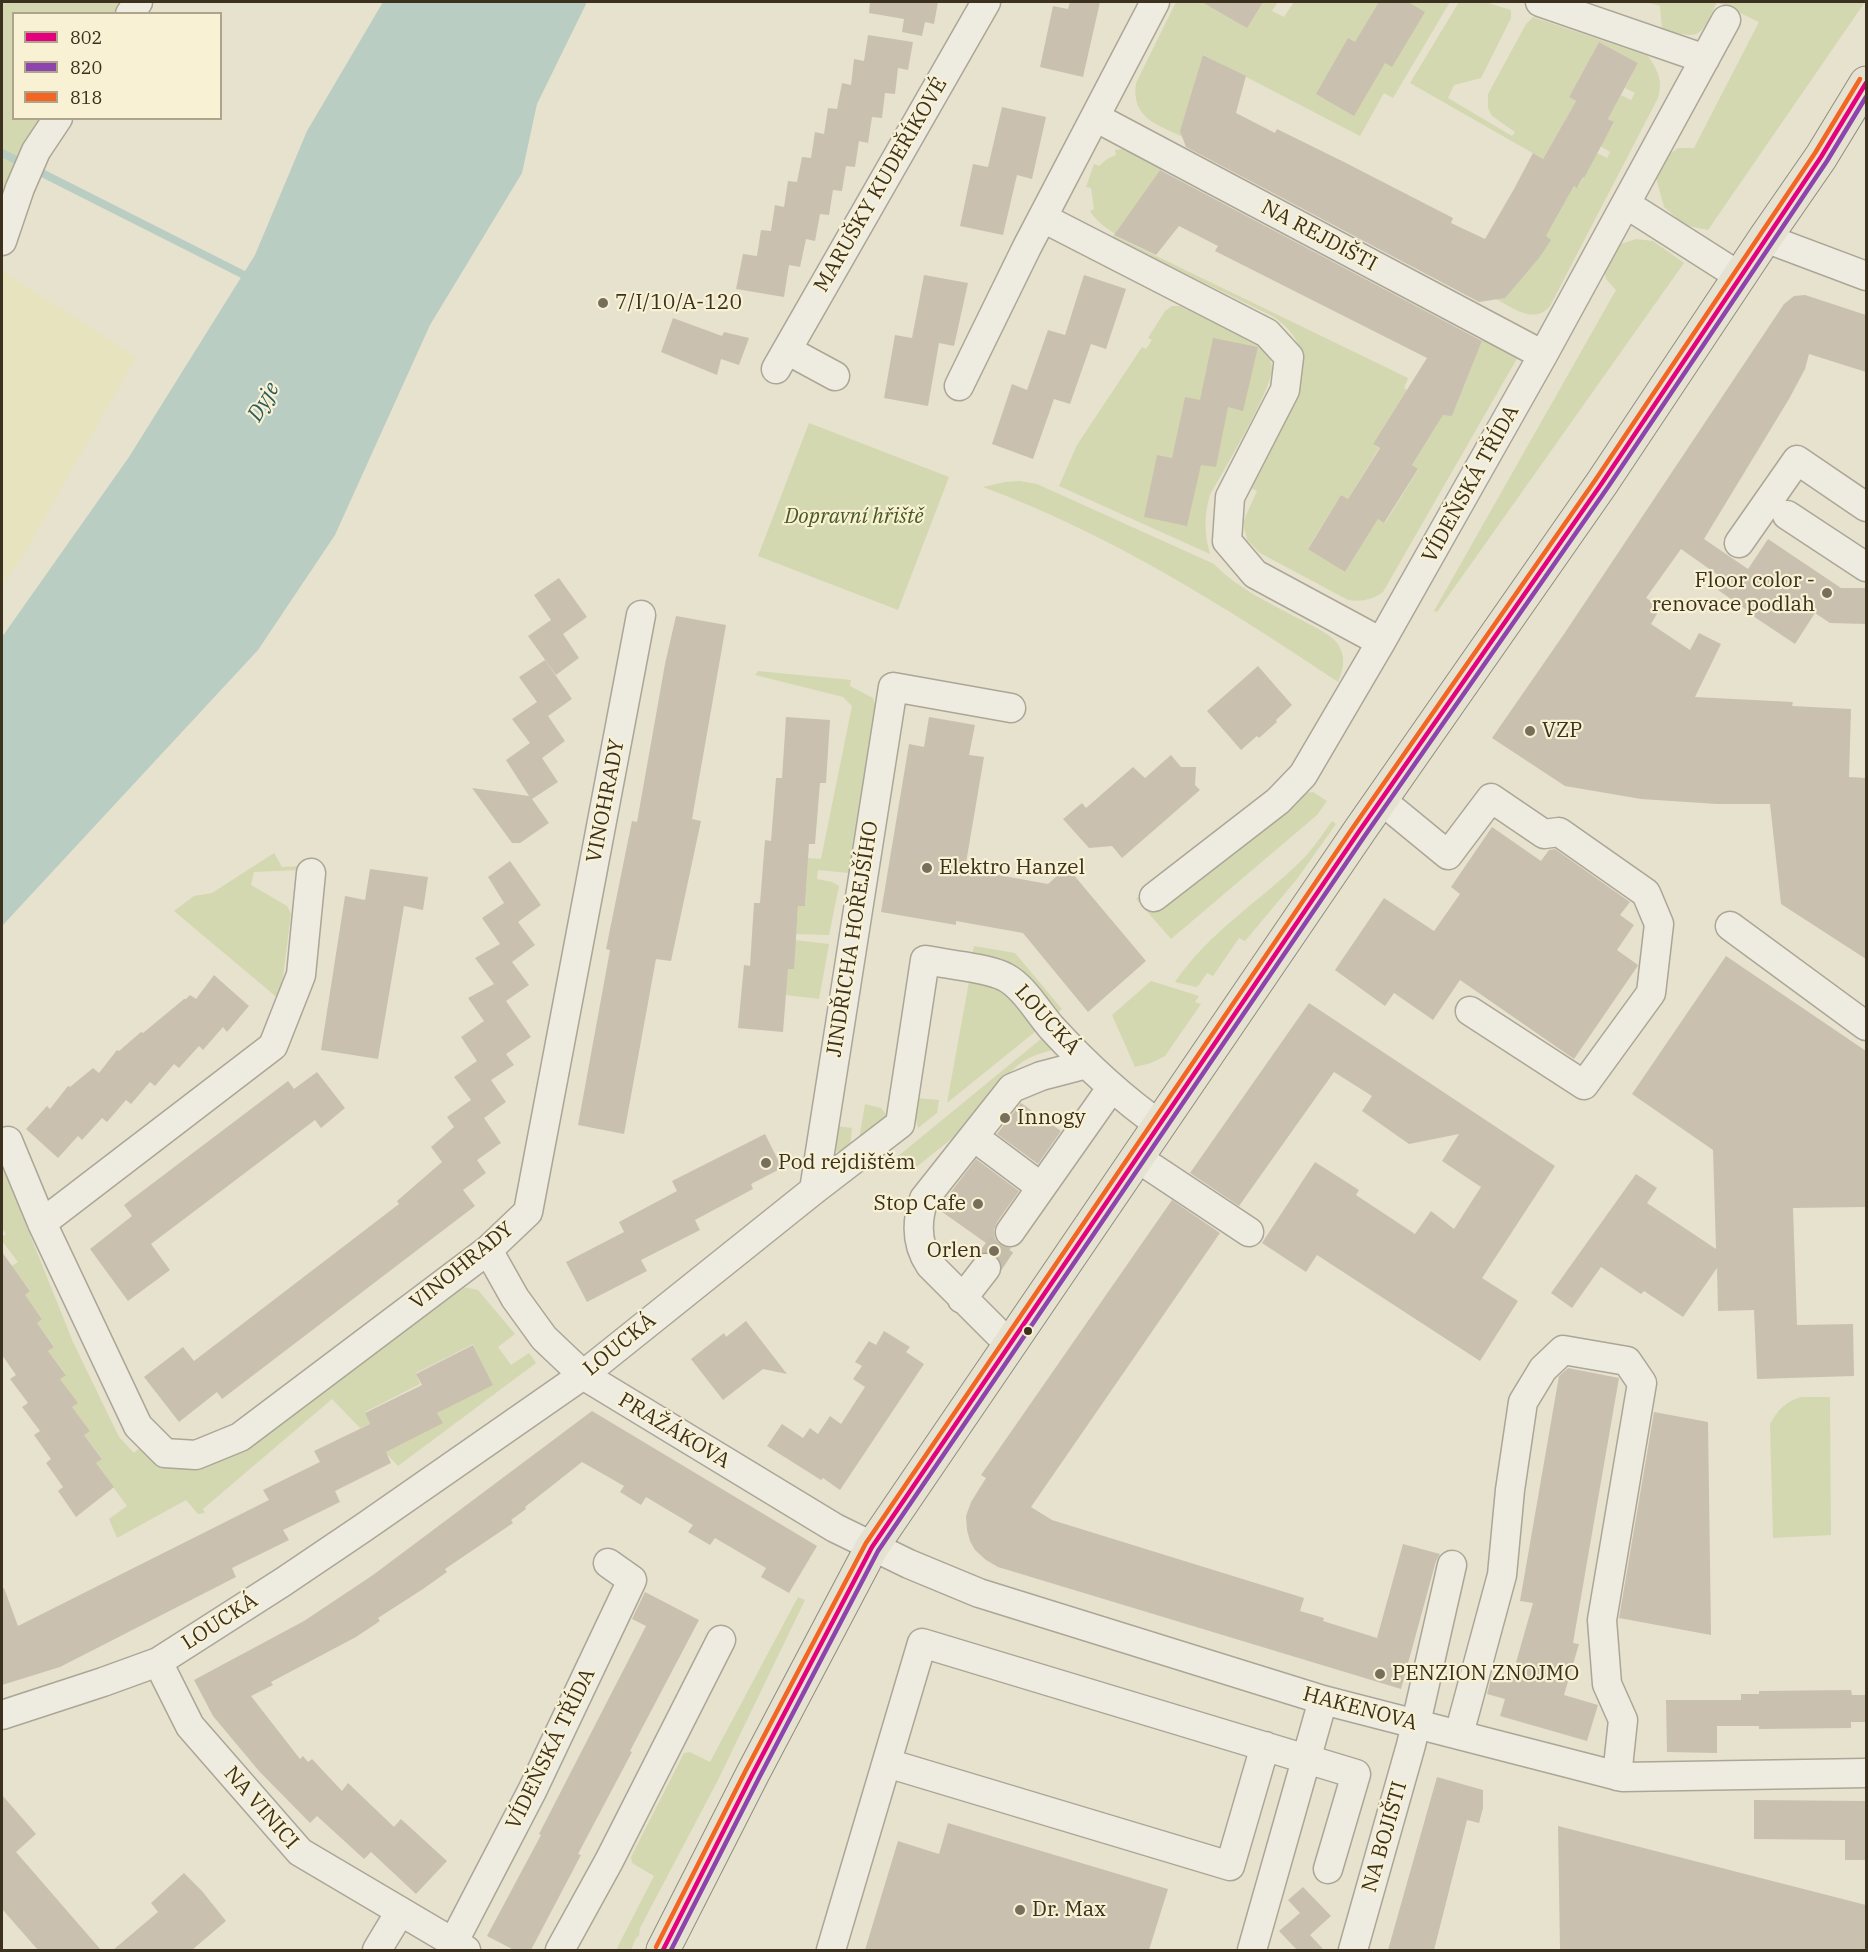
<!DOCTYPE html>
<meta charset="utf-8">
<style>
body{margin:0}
#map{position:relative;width:1868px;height:1952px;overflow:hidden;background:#e6e2ce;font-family:"IBM Plex Serif",serif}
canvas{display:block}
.frame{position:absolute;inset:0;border:3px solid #3c301e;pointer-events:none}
.legend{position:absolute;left:12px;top:12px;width:210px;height:108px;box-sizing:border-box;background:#f8f1d4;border:2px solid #ada48b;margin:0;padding:8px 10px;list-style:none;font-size:18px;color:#3c301e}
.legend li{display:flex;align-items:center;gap:12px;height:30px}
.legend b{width:30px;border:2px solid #ada48b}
</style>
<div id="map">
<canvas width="1868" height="1952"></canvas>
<div class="frame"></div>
<ul class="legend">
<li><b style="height:8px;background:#e5007d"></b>802</li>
<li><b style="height:8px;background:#8e44ad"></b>820</li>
<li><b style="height:8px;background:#f26522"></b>818</li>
</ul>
</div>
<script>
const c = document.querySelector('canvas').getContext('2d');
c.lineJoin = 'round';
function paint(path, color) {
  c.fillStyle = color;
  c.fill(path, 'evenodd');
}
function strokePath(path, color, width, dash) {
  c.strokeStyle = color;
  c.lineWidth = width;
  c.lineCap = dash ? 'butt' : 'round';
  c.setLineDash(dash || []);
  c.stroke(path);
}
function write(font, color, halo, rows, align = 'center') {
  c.font = font + ' "IBM Plex Serif",serif';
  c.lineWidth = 4.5;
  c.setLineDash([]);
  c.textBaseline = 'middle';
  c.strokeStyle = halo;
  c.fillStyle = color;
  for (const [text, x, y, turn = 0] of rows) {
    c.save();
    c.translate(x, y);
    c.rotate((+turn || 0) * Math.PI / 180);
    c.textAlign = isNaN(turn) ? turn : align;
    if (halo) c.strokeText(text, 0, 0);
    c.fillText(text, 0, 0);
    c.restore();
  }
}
const farmland = new Path2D(`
 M2,271L136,357L21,559L2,585Z`);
const green = new Path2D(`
 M2,2H121L113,13L14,14V118L44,119L2,208Z
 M1176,2H1278L1272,11L1284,17L1294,2H1450L1393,98L1384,93L1360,136L1204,55L1183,137C1156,124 1131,118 1136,83Z
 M1459,2H1485L1511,10V18L1481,78L1454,85L1448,98L1512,136L1515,132L1492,116L1488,108V94L1526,24L1533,17L1648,56C1658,71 1663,80 1658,98L1550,306C1534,325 1513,308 1496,299L1531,267L1541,255L1546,236L1574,186L1578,187L1597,153L1607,158L1610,152L1600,146L1614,123L1608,119L1621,95L1631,100L1635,93L1625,88L1638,63L1599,42L1569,97L1576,101L1543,159L1410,83Z
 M1646,2H1865L1708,230L1689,226L1680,221L1664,207L1656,178L1661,160L1678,148H1694L1759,22L1717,2C1700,38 1701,40 1662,29L1660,6Z
 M1127,148L1169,168L1160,170L1115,234C1105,227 1096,221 1090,211L1094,209L1091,188L1086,187L1094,164L1099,166L1107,159L1116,155L1115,150Z
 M1113,235L1408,378L1404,388L1407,390L1373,444L1379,448L1348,499L1341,495L1308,548L1345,572L1378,519L1385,523L1418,470L1412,465L1444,413L1452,416L1484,336L1519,355L1383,592C1371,600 1362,602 1348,600L1260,553L1247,540L1243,522L1257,491L1250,487C1260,469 1269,452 1279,434C1301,393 1322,348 1272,316L1112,238Z
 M1636,239L1653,241L1684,263L1437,612L1434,611L1616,290L1606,279L1604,270L1618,245Z
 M1172,306H1180L1258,344C1266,350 1271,357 1272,367C1274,387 1222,473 1210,495C1204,516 1204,533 1210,554L1059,486L1077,445L1142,347L1146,349L1152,340L1148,338L1165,311Z
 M809,423L949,477L898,610L758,556Z
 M1020,481L1037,484L1214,564C1239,590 1274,605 1305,622C1316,628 1333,635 1339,646C1346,659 1343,669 1338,682C1226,607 1110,534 983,487L1005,482Z
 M758,671L851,680L850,686L873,698L877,710L849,873L818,870L817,879L832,882L839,886L829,935L796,934L798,906H805L808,858L821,859L852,706L843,697L755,675Z
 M1313,792L1327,801L1317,815L1171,939L1136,899L1302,793Z
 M1332,821L1336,824L1297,879L1245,941L1239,938L1213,976L1207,973L1199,985L1196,987L1175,982C1209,932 1259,902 1301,861C1313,849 1322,835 1332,821Z
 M274,853L282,867L325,865L322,869L254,872L251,885L287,906L291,914L280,1000L174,911L194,896L212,893Z
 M795,940L829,944L819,999L785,995L787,968Z
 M974,946L1015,953L1062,1009L1053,1017L971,960Z
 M970,976L991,980L1041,1027L947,1103Z
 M1151,981L1199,996L1195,1002L1201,1004L1165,1056L1151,1063L1135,1067L1112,1015Z
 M1047,1034L1053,1050C1023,1057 1014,1066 996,1090L992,1088L977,1109L975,1120L914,1169L908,1167L897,1157Z
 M916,1098L939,1100L937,1113L918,1128L913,1105Z
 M865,1104L881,1108L886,1114L884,1119L859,1139Z
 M836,1126L852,1128L850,1147L839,1152L834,1151Z
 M2,1153L12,1178L8,1180L73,1342L119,1437L134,1453L138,1449L174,1464L463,1287L478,1290L515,1334L498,1347L511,1365L529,1353L536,1363L398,1466L384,1451L436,1413L492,1384L473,1344L416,1373L420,1384L365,1412L370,1424L360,1428L332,1399L203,1509L205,1513L198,1514L186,1500L117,1538L109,1519L127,1506L95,1462L102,1458L83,1434L90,1431L71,1406L76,1402L59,1378L66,1374L48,1351L54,1346L36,1322L42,1318L24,1296L30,1290L12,1267V1266L18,1262L2,1241V1237L6,1234L2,1228Z
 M1801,1397H1830L1831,1535L1773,1538L1770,1424C1778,1410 1785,1402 1801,1397Z
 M798,1597L805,1600L718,1780L640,1928L639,1936L636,1938L631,1950H616L654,1876L632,1863L631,1857L684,1753L690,1752L710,1762Z`);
const water = new Path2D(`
 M383,2H587L537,104L522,173L430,325L335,535L258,650L2,926V637L129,457L255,255L307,131Z`);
const stream = new Path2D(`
 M2,153L20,162
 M38,171L252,279`);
const building = new Path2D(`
 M870,2H938L934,24L925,22L922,36L902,32L904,19L869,13Z
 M1070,2H1100L1083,77L1040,67L1053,6L1068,9Z
 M1202,2H1263L1247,28Z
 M1379,2H1408L1425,12L1392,67L1385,63L1354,116L1316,94L1348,38L1355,42Z
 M868,35L913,42L908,70L898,68L895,94L885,93L882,118L872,117L868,143L859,141L855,167L846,166L842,191L833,190L829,215L820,214L815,241L806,239L800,267L789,265L784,297L736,289L743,254L757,256L761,230L771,231L775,205L784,207L788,181L797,182L802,157L811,158L815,132L824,134L828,108L837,109L842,83L851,85L854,59L864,61Z
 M1599,42L1638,63L1608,119L1614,122L1584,178L1583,177L1577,188L1574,186L1546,236L1551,240L1539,258L1505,298L1479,302L1186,147L1180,131L1203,55L1246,76L1236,113L1275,133L1277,129L1344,162L1453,218L1451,223L1485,239L1514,189L1533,153L1543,159L1576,101L1569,97Z
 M1002,107L1046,117L1032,179L1017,175L1003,235L960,226L973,164L988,167Z
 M1160,170L1482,341L1452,416L1443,415L1412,465L1418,469L1384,523L1378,519L1345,572L1308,549L1341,495L1348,499L1380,448L1373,444L1427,358L1215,251L1218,246L1179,226L1156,255L1114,235Z
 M924,275L968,283L954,346L939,343L928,406L884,398L895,335L912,338Z
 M1084,275L1126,289L1106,349L1091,344L1070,404L1054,399L1033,459L992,444L1012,384L1027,390L1048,330L1065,335Z
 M1805,295L1866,315V372L1809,354L1805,369L1789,399L1704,539L1748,569L1768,539L1841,588H1866V624L1830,623L1815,613L1795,644L1747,612L1748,611L1718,590L1725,580L1681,549L1646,598L1661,607L1651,624L1690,650L1699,633L1721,644L1695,697L1793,702L1792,706L1851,709L1849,777L1866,778V959L1781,904L1770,804H1717L1641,799L1565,786L1492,738L1564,634L1784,304L1794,296Z
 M673,318L722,336L724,332L749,338L739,365L721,359L717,375L661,352Z
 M1213,338L1258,347L1243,411L1228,407L1216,467L1201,465L1187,526L1144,517L1157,455L1172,458L1185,397L1200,400Z
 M559,578L587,617L563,634L579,658L556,675L528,636L551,620L534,595Z
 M676,616L726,625L692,819L701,821L671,961L656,959L624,1134L578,1125L610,950L606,949L632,821L637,822L665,664Z
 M545,660L572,699L548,716L565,741L542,758L558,782L532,799L549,823L520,843H512L472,788L529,796L506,760L530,743L512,719L537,702L519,677Z
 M1258,666L1292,705L1276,720L1277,722L1259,738L1257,736L1241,750L1207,711Z
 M786,717L830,720L826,783H820L815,844H809L805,906H798L794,969H788L783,1032L738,1028L744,965L750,966L754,903H760L765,840L771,841L776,778H782Z
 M929,717L975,725L969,755L984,757L965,869L1048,884L1067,867L1146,961L1088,1012L1023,933L956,921V925L881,912L909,744L924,747Z
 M1171,755L1181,767H1196L1195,785L1200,790L1122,858L1112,846L1089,848L1063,819L1082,803L1086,808L1133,767L1145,778Z
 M1492,827L1541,861L1549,850L1555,849L1630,902L1620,915L1634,925L1617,950L1638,965L1637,967L1574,1059L1460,980L1433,1020L1394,993L1385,1006L1335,970L1384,898L1434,931L1460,894L1451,887Z
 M510,861L541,905L518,922L535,945L512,962L529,985L506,1001L531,1037L506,1054L514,1065L491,1080L506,1102L484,1118L501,1143L477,1160L486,1173L463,1190L475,1206L222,1399L217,1392L179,1422L144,1377L183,1347L194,1361L399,1204L397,1201L442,1162L431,1147L454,1127L447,1117L471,1100L454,1077L477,1061L461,1037L484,1021L468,998L494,984L475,958L500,944L482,918L504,903L488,877Z
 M370,869L428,877L423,910L404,906L378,1059L321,1050L345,896L365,900Z
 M1726,956L1866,1051V1207L1793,1208L1797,1325L1853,1324L1854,1376L1757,1379L1754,1310L1718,1311L1717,1268L1683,1317L1644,1291L1641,1294L1601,1267L1572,1308L1551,1293L1636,1174L1657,1188L1647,1203L1716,1249L1713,1150L1632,1094Z
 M214,975L249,1006L227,1032L223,1027L203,1050L199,1046L179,1068L174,1064L155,1086L150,1082L131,1104L126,1100L107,1122L102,1118L82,1140L78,1136L58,1158L26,1129L47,1106L50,1109L68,1086L70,1087L93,1068L99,1073L117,1050L119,1051L141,1032L143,1033L184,999H186L190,995L196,999Z
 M1309,1003L1555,1166L1482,1278L1518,1301L1480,1361L1317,1255L1306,1272L1262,1243L1315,1162L1359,1190L1356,1195L1415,1234L1431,1211L1454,1229L1481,1187L1442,1161L1459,1134L1409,1144L1362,1111L1372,1096L1334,1072L1239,1206L1190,1173Z
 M317,1072L345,1108L321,1128L315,1120L151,1244L170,1270L128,1301L90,1249L132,1216L124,1205L288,1081L294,1089Z
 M1021,1103L1061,1131L1038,1164L997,1134Z
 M765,1134L782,1168L751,1184L753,1189L695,1220L700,1230L641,1260L647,1271L587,1302L566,1262L624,1232L619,1222L677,1191L672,1181Z
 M976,1159L1019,1191L997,1222L994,1230L995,1238L1000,1245L1011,1248L1001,1261L997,1255L989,1252L978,1254L986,1243L938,1209Z
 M1172,1200L1220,1233L1031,1507L1052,1520L1304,1598L1300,1611L1324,1618L1323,1621L1377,1638L1403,1544L1440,1554L1436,1561L1401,1689L998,1567L986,1560L975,1550L970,1541L967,1530L966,1516L971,1502L986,1478L981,1475Z
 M2,1252L30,1291L25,1295L42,1319L37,1323L54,1347L48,1351L66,1375L60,1379L78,1403L72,1407L90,1431L84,1435L102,1459L96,1463L114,1487L76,1517L58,1491L63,1487L46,1463L51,1459L34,1435L40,1431L22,1407L28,1403L10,1379L16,1375L2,1355Z
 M746,1321L787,1374L763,1369L723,1400L691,1359L724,1333L726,1337Z
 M884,1331L910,1347L906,1352L924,1364L840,1490L823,1478L821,1480L767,1446L782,1424L803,1438L810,1428L818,1434L830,1416L841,1424L865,1387L853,1379L862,1366L855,1362L869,1341L876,1345Z
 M473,1345L493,1385L437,1413L443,1423L386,1452L391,1463L335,1491L340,1502L283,1530L289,1540L232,1568L236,1577L60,1667L2,1685V1589L4,1588L18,1626L269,1500L263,1490L320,1462L314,1451L370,1424L365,1413L422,1385L416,1374Z
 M1568,1368L1619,1378L1573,1643L1579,1644L1564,1695L1598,1705L1587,1741L1500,1716L1505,1699L1487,1694L1492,1675L1511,1680L1533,1603L1520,1601L1559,1376Z
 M592,1411L817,1546L789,1593L761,1577L766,1568L715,1538L710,1545L688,1532L693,1525L646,1497L641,1505L620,1492L624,1486L582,1462L525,1507L526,1509L511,1520L513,1523L445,1569L447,1572L423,1589L378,1618L380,1621L356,1637L271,1682L273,1685L251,1696L300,1759L303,1756L308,1762L312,1759L342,1791L348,1783L394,1827L401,1819L447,1861L416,1894L371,1852L364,1859L317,1816L310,1823L259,1771L213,1716L194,1680L304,1621L373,1575Z
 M1654,1412L1708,1422L1711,1635L1619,1618Z
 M645,1592L699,1620L630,1751L632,1752L578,1854L581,1855L531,1950H514L487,1936L541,1835L539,1834L646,1626L632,1619Z
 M1851,1690L1852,1695H1866V1722H1851V1728L1759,1729V1726H1717V1753L1667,1752L1666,1700H1741V1694H1759V1691Z
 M1437,1777L1483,1790V1808L1479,1823L1467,1820L1434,1950H1388Z
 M2,1795L36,1834L16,1852L101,1950H38L2,1909Z
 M1754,1800L1866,1801V1860H1845V1840L1754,1839Z
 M948,1823L1168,1889L1149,1950H865L898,1841L939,1854Z
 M1558,1826L1866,1905V1950H1560Z
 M184,1873L202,1891L226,1921L192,1950H113L158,1912L151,1903Z
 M1303,1887L1331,1916L1310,1935L1324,1950H1297L1279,1931L1300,1913L1288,1900Z`);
const minorTunnel = new Path2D(`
 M986,1268L1010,1232`);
const minor = new Path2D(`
 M1540,2L1705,59
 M130,14L138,2
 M1095,117L1543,355
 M1626,204L1739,276
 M1043,218L1267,333L1289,357L1285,390L1230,497L1227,541L1255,574L1381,642
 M1765,238L1866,276
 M2,241L20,188L36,151L58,118
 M787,350L835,376
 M776,369L986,2
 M959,386L1027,247L1155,2
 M1787,515L1866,567
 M1739,543L1797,460L1866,507
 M1381,800L1448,855L1491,798L1544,834L1559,832L1646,893L1659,924L1651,993L1584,1085L1470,1011
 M1154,897L1278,801L1303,775L1381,642L1543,355L1726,20
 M1730,926L1866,1026
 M974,1137L1041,1187
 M8,1141L42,1223L138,1426L165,1453L196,1455L240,1437L488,1250L528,1212L641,615
 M1136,1157L1249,1232
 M814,1190L893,687L1011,708
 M42,1223L273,1046L301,975L311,873
 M1010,1232L1112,1087
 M488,1250L515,1298L544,1338L583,1375L835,1528L909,1564L979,1593L1323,1700L1622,1777L1866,1773
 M962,1299L986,1268
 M1009,1344L930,1265C916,1244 916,1222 924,1199L1012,1088L1041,1076L1087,1064
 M158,1662L190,1726L300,1852L466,1950
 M2,1715L103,1682L158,1662L283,1582L363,1528L583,1375L814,1190L900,1124L925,960C945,964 988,968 1005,977C1023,986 1038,1012 1051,1027C1084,1063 1120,1097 1160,1125
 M1459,1734L1502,1575L1510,1490L1523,1402L1543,1369L1563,1350L1627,1361L1642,1383L1602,1620L1607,1684L1623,1720L1617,1776
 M887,1763L1230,1866L1265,1746
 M453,1943L532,1791L632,1580L608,1563
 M377,1950L400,1912
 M560,1950L609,1861L721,1640
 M831,1950L922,1643L1356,1774L1328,1869
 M1252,1950L1323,1700
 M1353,1950L1411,1745L1452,1565`);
const major = new Path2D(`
 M663,1950L753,1773L872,1547L1360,830L1602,483L1765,238L1821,157L1866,83`);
const bus1 = new Path2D(`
 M663,1950L753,1773L872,1547L1360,830L1602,483L1821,157L1866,83`);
const bus2 = new Path2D(`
 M671,1950L760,1776L878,1551L1366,834L1608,487L1827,161L1866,97`);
const bus3 = new Path2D(`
 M656,1947L746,1770L866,1543L1354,826L1596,479L1815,153L1860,79`);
const markers = [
 [603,303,6,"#786e5c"],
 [1827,593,6,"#786e5c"],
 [1530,731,6,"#786e5c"],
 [927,868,6,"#786e5c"],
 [1005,1118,6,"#786e5c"],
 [766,1163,6,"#786e5c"],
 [978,1204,6,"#786e5c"],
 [994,1251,6,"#786e5c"],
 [1028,1331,5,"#3c301e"],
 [1380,1674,6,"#786e5c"],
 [1020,1910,6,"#786e5c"]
];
const streetNames = [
 ["MARUŠKY KUDEŘÍKOVÉ",881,185,-60],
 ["NA REJDIŠTI",1319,236,28],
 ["VÍDEŇSKÁ TŘÍDA",1471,484,-61],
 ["VINOHRADY",606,801,-79],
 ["JINDŘICHA HOŘEJŠÍHO",853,939,-81],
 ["LOUCKÁ",1047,1020,48],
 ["VINOHRADY",462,1266,-39],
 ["LOUCKÁ",620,1345,-39],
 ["PRAŽÁKOVA",674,1431,31],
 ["LOUCKÁ",220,1622,-33],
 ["HAKENOVA",1360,1709,15],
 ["VÍDEŇSKÁ TŘÍDA",551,1749,-64],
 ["NA VINICI",261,1808,49],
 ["NA BOJIŠTI",1385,1837,-74]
];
const poiNames = [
 ["7/I/10/A-120",615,303],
 ["Floor color -",1815,581,"right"],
 ["renovace podlah",1815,605,"right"],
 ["VZP",1542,731],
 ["Elektro Hanzel",939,868],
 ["Innogy",1017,1118],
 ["Pod rejdištěm",778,1163],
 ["Stop Cafe",966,1204,"right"],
 ["Orlen",982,1251,"right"],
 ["PENZION ZNOJMO",1392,1674],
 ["Dr. Max",1032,1910]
];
const parkNames = [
 ["Dopravní hřiště",854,517]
];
const waterNames = [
 ["Dyje",264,402,-60]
];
paint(farmland, '#e7e3be');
paint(green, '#d3d8b0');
paint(water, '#b9cdc3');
strokePath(stream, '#b9cdc3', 8);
paint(building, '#cac0af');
strokePath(minorTunnel, '#c4beab', 28, [28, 14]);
strokePath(minor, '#aca697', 31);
strokePath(major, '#918c7e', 35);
strokePath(minor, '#eeebe0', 28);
strokePath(major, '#e6e2d1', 33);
strokePath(bus1, '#e5007d', 4.5);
strokePath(bus2, '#8e44ad', 4.5);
strokePath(bus3, '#f26522', 4.5);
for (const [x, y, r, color] of markers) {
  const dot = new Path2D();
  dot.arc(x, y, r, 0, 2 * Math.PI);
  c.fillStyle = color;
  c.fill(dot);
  strokePath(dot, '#f8f1d4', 2);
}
write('21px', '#3c301e', '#f8f1d4', streetNames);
write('21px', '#3c301e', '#f8f1d4', poiNames, 'left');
write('italic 21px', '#465a23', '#f8f1d4', parkNames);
write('italic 22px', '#2c5b5d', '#f8f1d4', waterNames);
</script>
